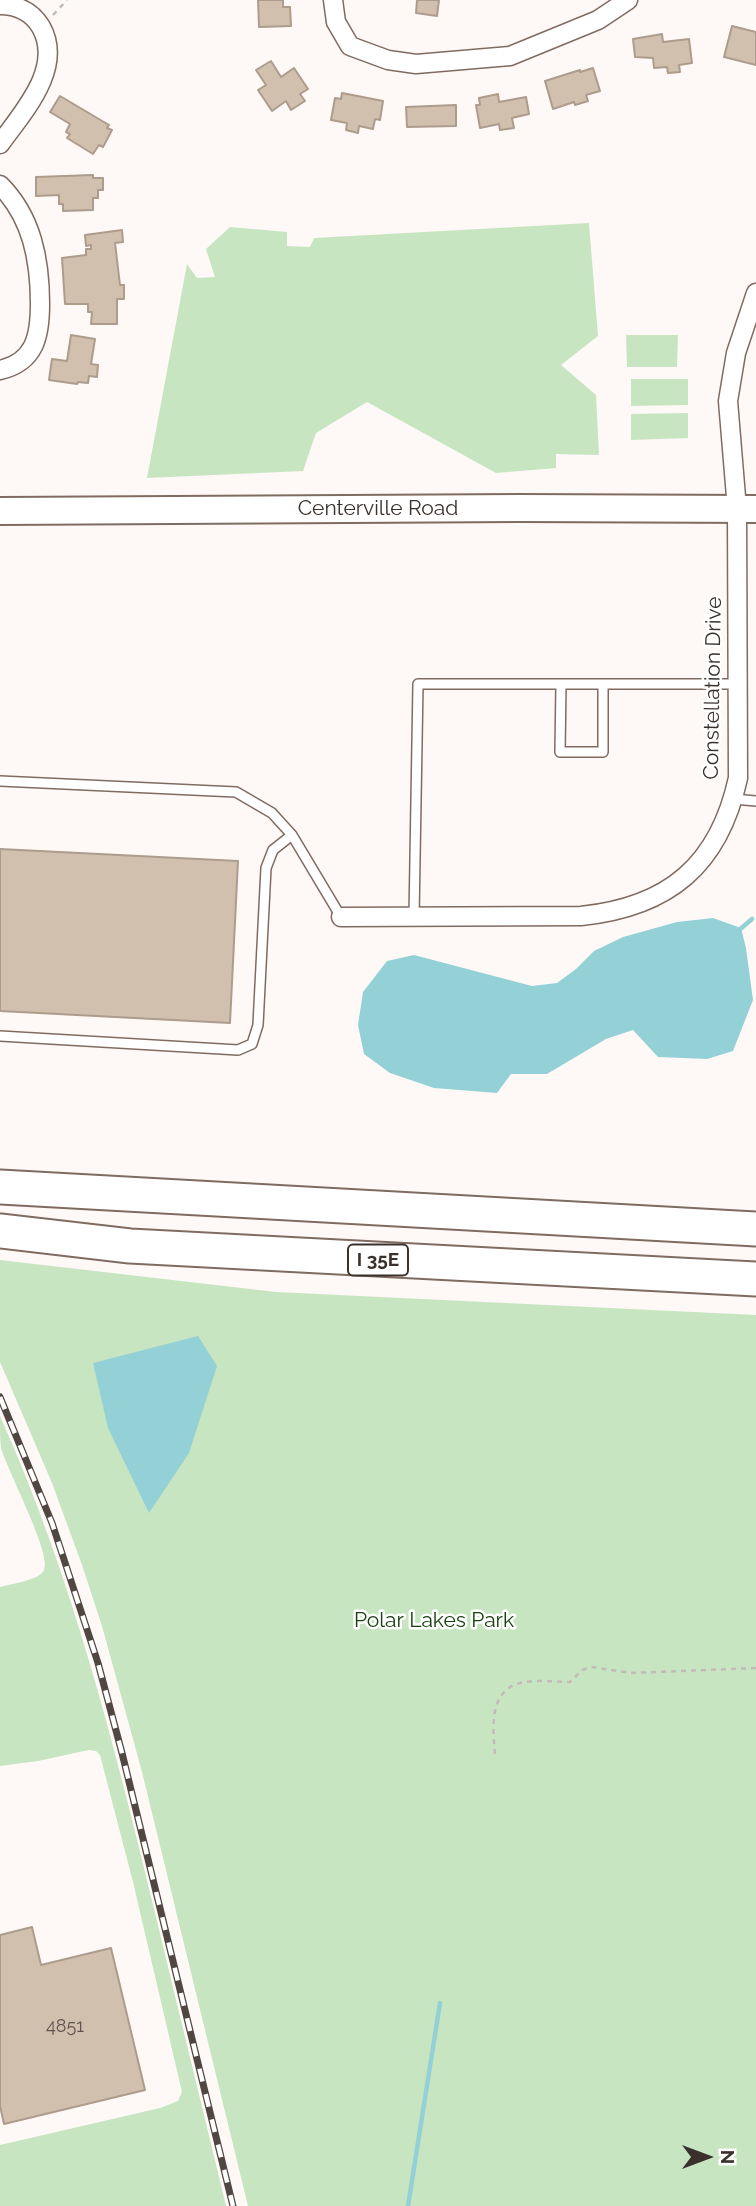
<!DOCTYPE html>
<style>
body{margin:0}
#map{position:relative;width:756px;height:2206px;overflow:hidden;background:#fef9f7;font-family:Raleway,sans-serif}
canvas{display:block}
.north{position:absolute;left:672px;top:2122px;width:70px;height:70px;-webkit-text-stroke:5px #fff;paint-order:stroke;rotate:90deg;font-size:19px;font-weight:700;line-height:28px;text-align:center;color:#3a312d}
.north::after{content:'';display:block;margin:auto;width:24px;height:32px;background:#3a312d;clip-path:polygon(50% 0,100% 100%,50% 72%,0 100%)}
</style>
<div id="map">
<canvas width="756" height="2206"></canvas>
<div class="north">N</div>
</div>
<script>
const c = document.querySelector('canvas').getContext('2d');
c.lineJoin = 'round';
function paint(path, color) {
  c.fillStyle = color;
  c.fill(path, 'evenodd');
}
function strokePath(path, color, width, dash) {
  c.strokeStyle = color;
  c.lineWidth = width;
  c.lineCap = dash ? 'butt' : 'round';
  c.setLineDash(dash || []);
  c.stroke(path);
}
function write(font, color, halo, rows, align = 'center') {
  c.font = font + ' Raleway,sans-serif';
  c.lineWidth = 5;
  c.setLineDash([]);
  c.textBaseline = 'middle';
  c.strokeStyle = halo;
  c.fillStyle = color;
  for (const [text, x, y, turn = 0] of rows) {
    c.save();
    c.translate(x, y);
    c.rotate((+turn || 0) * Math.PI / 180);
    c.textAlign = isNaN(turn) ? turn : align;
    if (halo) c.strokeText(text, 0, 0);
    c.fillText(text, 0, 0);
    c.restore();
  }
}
const green = new Path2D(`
 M589,223L598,336L561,365L596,395L599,455L556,454V468L496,473L367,402L316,433L303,471L147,478L187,264L197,278L215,277L206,249L230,227L287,232V246L310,247L314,238Z
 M626,335H678L677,367H627Z
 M631,379H688V405L631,406Z
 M688,413V438L631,440V414Z
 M0,1260L276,1292L756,1315V2206H248L142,1772L102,1626L82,1565L52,1483L0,1362Z
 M0,1416C72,1576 115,1747 156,1917C179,2013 203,2110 226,2206H0V2145L160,2108L178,2101L182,2092L133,1882L100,1755L96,1751L89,1750L38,1761L0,1766V1587C11,1584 40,1580 44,1570C52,1554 7,1470 1,1448C0,1439 0,1426 0,1416Z`);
const water = new Path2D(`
 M713,918L741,928L746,948L753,1000L733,1051L707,1059L658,1057L633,1030L606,1039L547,1074H511L497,1093L434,1088L390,1073L364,1054L358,1025L363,992L387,961L414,955L532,986L557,983L576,969L594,951L623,937L677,922Z
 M198,1336L217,1366L189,1453L149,1513L108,1428L93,1363Z`);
const stream = new Path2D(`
 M738,931L752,919
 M408,2206L440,2003`);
const building = new Path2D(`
 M258,0H283V7H290L291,26L259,27Z
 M417,0H439L437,16L416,13Z
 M732,26L756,32V65L724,57Z
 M662,34L663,42L689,39L692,63L679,65L680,72L668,73L667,67L654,68L653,58L635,57L633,39Z
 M271,61L281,77L294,68L308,89L300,94L305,101L291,110L286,101L272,111L258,90L266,85L256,70Z
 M593,68L600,91L586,95L588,101L575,105L574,102L553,109L545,81L580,70V72Z
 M342,93L383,101L380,120L375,119L373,129L359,126L358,133L346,130L347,123L331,120L335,98L341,99Z
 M498,94L499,102L526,97L529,114L512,118L514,128L500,130L499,124L480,128L476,105H480L479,98Z
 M60,96L109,125L107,128L112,130L103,147L99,145L93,154L67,138L70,134L66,132L70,124L50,112Z
 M456,105V126L407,127L406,107Z
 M93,175V178H103V190H98V198H93V210L63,211V204H59V195L36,196V177Z
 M122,230L123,242L115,243L120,285H124V299H117V324H91L92,312H88V304H65L62,258L86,255V249H91V245L86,246L85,235Z
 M71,335L95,339L91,364L98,365L97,377L89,376L88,383L78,382L77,384L49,380L52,359L67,361Z
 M0,849L238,861L230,1023L0,1011Z
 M32,1927L41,1965L111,1948L145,2090L4,2124L0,2106V1935Z`);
const path = new Path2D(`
 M53,15L67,0
 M495,1754C493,1730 488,1691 520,1683C535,1679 554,1682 570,1682L582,1670L592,1667L631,1673L756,1668`);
const service = new Path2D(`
 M561,684L560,752H603V684
 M0,781L236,792L272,813L292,835L341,917
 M733,799L756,801
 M414,917L418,684H738
 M0,1036L238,1050L252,1044L258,1025L266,868L273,850L292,835`);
const minor = new Path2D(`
 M333,0L336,22L350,46L388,60L416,64L510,56L598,20L628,0
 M0,5C18,5 32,12 41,27C64,68 23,112 0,144
 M0,185C32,217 40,260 40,304C40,336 35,362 0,370
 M341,917L581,916C669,907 719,865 738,778L737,509L728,401L736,353L756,293`);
const secondary = new Path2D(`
 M0,511L520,508L756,509`);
const motorway = new Path2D(`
 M0,1187L756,1229
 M0,1231L130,1246L756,1279`);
const rail = new Path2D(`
 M0,1397L52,1523L98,1663L122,1753L233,2206`);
const numberNames = [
 ["4851",65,2027]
];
const shields = [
 [378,1260,60]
];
const shieldNames = [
 ["I 35E",378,1260]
];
const streetNames = [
 ["Centerville Road",378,509],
 ["Constellation Drive",713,688,-89]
];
const parkNames = [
 ["Polar Lakes Park",434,1621]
];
paint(green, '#c7e5c1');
paint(water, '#94d1d6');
strokePath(stream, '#94d1d6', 4.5);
paint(building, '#d2c0af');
strokePath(building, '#ad9c8c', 2);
strokePath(service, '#806b61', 12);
strokePath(minor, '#806b61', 21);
strokePath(secondary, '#806b61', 30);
strokePath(motorway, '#806b61', 37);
strokePath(path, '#c2bcb9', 2.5, [5, 5]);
strokePath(service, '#fff', 9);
strokePath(minor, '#fff', 18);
strokePath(secondary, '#fff', 26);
strokePath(motorway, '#fff', 33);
strokePath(rail, '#504743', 7);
strokePath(rail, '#fff', 4.5, [13]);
write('18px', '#60554e', null, numberNames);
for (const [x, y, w] of shields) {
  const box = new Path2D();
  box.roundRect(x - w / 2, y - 15.5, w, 31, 5);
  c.fillStyle = '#fff';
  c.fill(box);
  strokePath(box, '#3a312d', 2);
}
write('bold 19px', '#3a312d', null, shieldNames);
write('21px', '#3a312d', '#fff', streetNames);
write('21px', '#17410d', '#fff', parkNames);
</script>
